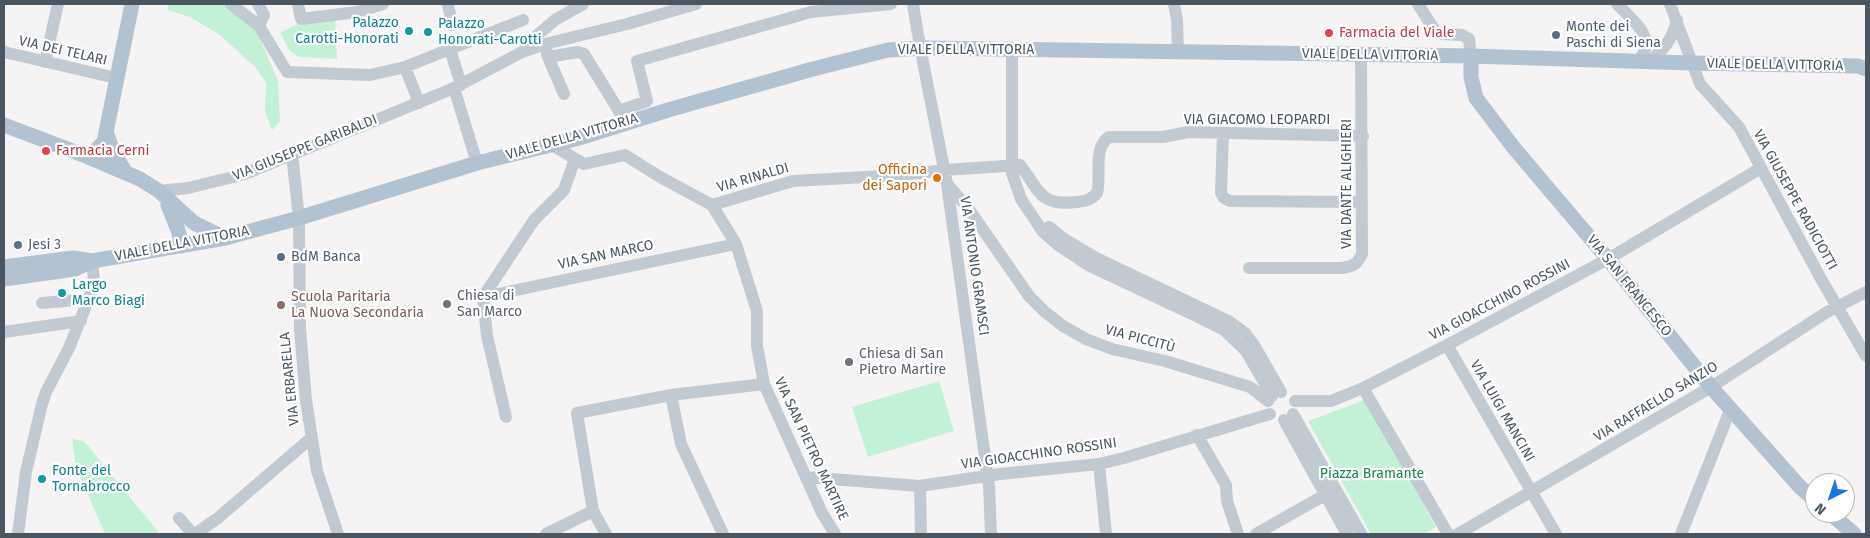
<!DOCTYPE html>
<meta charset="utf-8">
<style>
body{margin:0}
#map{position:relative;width:1870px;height:538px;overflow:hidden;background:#f5f3f3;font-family:"Fira Sans",sans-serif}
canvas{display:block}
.frame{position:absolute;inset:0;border:5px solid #4a5661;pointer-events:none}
.north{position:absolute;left:1805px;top:473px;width:50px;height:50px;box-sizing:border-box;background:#fff;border:1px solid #b7bbc0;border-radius:50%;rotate:221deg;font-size:14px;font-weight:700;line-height:20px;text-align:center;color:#4a5661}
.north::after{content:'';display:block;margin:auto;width:18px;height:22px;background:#1a73e8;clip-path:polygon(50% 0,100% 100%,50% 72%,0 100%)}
</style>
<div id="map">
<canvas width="1870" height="538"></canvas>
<div class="frame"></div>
<div class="north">N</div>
</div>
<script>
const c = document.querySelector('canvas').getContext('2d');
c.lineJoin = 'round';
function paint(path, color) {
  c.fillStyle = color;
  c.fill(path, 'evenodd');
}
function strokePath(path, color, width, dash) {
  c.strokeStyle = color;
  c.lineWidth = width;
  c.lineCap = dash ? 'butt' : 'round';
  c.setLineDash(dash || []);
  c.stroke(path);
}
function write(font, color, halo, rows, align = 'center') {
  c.font = font + ' "Fira Sans",sans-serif';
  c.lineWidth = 4.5;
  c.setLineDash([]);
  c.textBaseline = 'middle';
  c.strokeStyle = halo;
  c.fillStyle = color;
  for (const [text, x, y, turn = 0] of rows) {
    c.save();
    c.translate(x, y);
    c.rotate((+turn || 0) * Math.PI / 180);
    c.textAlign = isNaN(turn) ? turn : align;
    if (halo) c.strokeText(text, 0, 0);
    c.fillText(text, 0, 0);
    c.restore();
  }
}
const green = new Path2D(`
 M168,4H224L240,18L256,29L278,81L280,121L272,130L265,112L266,83L256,68L220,35L190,17L168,10Z
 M335,18L337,59L299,57L290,51L280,33L299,23Z
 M939,381L954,431L868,457L852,407Z
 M1365,400L1436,527L1424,534H1371L1308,421Z
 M72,439L84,441L160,534H105L76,467Z`);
const minor = new Path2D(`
 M231,4L259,26L287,72L370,75L405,67L450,49
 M258,4L264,15L259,26
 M298,4L301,19L357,12L383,4
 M448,4L452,25
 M913,4L917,29
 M1174,4L1177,20L1178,52
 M1418,4L1435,31L1442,34L1462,35L1469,39L1471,56
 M1617,4C1633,21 1659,38 1638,61
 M1670,4L1700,84L1739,127L1821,279L1866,356
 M546,49L548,57L564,94
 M1012,50V173L1021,199L1043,232L1058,245L1088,265L1190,313L1224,330L1246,351L1272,396
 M4,52L116,78
 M523,52L535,37L555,20L583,4
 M548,57L578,52L584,54L619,111L647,101L637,61L811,12L891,4
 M45,62L58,4
 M1648,62C1663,51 1673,39 1677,20
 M405,67L419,103
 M924,67L947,184L989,486L991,534
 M461,85L450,49L523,20
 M454,88L477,163
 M1223,133L1221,193L1224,198L1230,201L1362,202
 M552,145L584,164L625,155L660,177L712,205L793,181L902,175L945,170L1020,165C1039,189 1039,207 1077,202C1086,201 1091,200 1097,193C1102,175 1092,149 1109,137H1163L1188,132L1363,136
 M292,154L299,218L300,329L306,400L317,471L338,534
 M947,184L968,208L1029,296L1045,312L1063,326L1086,339L1112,349L1165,361L1250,387L1268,401
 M159,191L188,188L245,174L454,88L522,52L545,44L627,24L696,4
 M712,205L736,244L757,311V346L764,384L822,513L835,534
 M1049,227L1064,239L1096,258L1230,322L1245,333L1254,345L1281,392
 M1249,268H1342C1353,266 1357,265 1362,254L1361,55
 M483,297L736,244
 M42,303L76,300
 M4,332L81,321
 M1447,345L1556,534
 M1363,388L1448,534
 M671,395L681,444L723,534
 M1295,401H1331L1363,388L1447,345L1608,259L1761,168
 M1293,414L1361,534
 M506,417L487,336L483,297L534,220L564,190L575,159
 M1284,420L1347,534
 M1197,435L1226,485L1227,501L1238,534
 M1099,464L1106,534
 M806,477L920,486L1000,474L1099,464L1124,458L1270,414
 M920,486L921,534
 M179,518L193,534
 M18,534L26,472L42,404L46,392L69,348L91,293L94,280L92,261
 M195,534L218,518L311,438
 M546,534L593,511
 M606,534L593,511L577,413L671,395L764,384
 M1256,534L1332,491
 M1458,534L1711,387L1827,312L1866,292
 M1681,534L1731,408`);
const major = new Path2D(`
 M1471,56V77L1476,98L1514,148L1608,259L1711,387L1800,487L1815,500
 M4,125L86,156L140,179L159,191L194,223L225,238
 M106,131L113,152L126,173
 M86,156L95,151L104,142L132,4
 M168,205L178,230L182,246
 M4,267L73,258L92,261
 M4,279L75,269L92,261L225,238L299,218L477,163L579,138L668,110L813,69L888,50L926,48L1471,56L1691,63L1858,66L1866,69
 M1830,513L1854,534`);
const minorBridge = new Path2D(`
 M917,29L924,67`);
const markers = [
 [409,31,5,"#0f9aa8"],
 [428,32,5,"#0f9aa8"],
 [1329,33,5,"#e0444e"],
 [1556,35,5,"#5c6f8a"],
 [46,151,5,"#e0444e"],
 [937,178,5,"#e8710a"],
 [18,245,5,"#5c6f8a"],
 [281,257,5,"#5c6f8a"],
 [62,293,5,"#0f9aa8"],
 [447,304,5,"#6b7280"],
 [281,305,5,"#8d6e63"],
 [849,362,5,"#6b7280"],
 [42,479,5,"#0f9aa8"]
];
const cultureNames = [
 ["Palazzo",399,23,"right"],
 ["Carotti-Honorati",399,39,"right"],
 ["Palazzo",438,24],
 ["Honorati-Carotti",438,40],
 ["Largo",72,285],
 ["Marco Biagi",72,301],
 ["Fonte del",52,471],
 ["Tornabrocco",52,487]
];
const serviceNames = [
 ["Monte dei",1566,27],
 ["Paschi di Siena",1566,43],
 ["Jesi 3",28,245],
 ["BdM Banca",291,257]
];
const healthNames = [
 ["Farmacia del Viale",1339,33],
 ["Farmacia Cerni",56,151]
];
const streetNames = [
 ["VIALE DELLA VITTORIA",966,50],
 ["VIA DEI TELARI",63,51,13],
 ["VIALE DELLA VITTORIA",1370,55,1],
 ["VIALE DELLA VITTORIA",1775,65,1],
 ["VIA GIACOMO LEOPARDI",1257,120],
 ["VIALE DELLA VITTORIA",572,137,-16],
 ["VIA GIUSEPPE GARIBALDI",305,148,-22],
 ["VIA RINALDI",753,178,-16],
 ["VIA DANTE ALIGHIERI",1347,184,-90],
 ["VIA GIUSEPPE RADICIOTTI",1795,200,61],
 ["VIALE DELLA VITTORIA",182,244,-11],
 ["VIA SAN MARCO",606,255,-12],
 ["VIA ANTONIO GRAMSCI",974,266,82],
 ["VIA SAN FRANCESCO",1629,286,51],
 ["VIA GIOACCHINO ROSSINI",1500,300,-28],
 ["VIA PICCITÙ",1140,339,15],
 ["VIA ERBARELLA",290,379,-96],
 ["VIA RAFFAELLO SANZIO",1656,402,-31],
 ["VIA LUIGI MANCINI",1502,411,60],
 ["VIA SAN PIETRO MARTIRE",811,449,65],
 ["VIA GIOACCHINO ROSSINI",1039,454,-8]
];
const foodNames = [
 ["Officina",927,170],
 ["dei Sapori",927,186]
];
const worshipNames = [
 ["Chiesa di",457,296],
 ["San Marco",457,312],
 ["Chiesa di San",859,354],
 ["Pietro Martire",859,370]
];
const educationNames = [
 ["Scuola Paritaria",291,297],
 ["La Nuova Secondaria",291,313]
];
const parkNames = [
 ["Piazza Bramante",1372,474]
];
paint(green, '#c3f1d5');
strokePath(minor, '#c1cad2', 12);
strokePath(major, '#b3c2d1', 15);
strokePath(minorBridge, '#c1cad2', 12);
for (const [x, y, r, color] of markers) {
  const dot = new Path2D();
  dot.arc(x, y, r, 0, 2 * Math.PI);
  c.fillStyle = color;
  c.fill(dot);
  strokePath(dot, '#fff', 2);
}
write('14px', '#0d838f', '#fff', cultureNames, 'left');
write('14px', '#4e5e75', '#fff', serviceNames, 'left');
write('14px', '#be3a42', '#fff', healthNames, 'left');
write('14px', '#4a5661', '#fff', streetNames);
write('14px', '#c56008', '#fff', foodNames, 'right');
write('14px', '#5b616d', '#fff', worshipNames, 'left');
write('14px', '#785e54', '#fff', educationNames, 'left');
write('14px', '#17864f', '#fff', parkNames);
</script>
